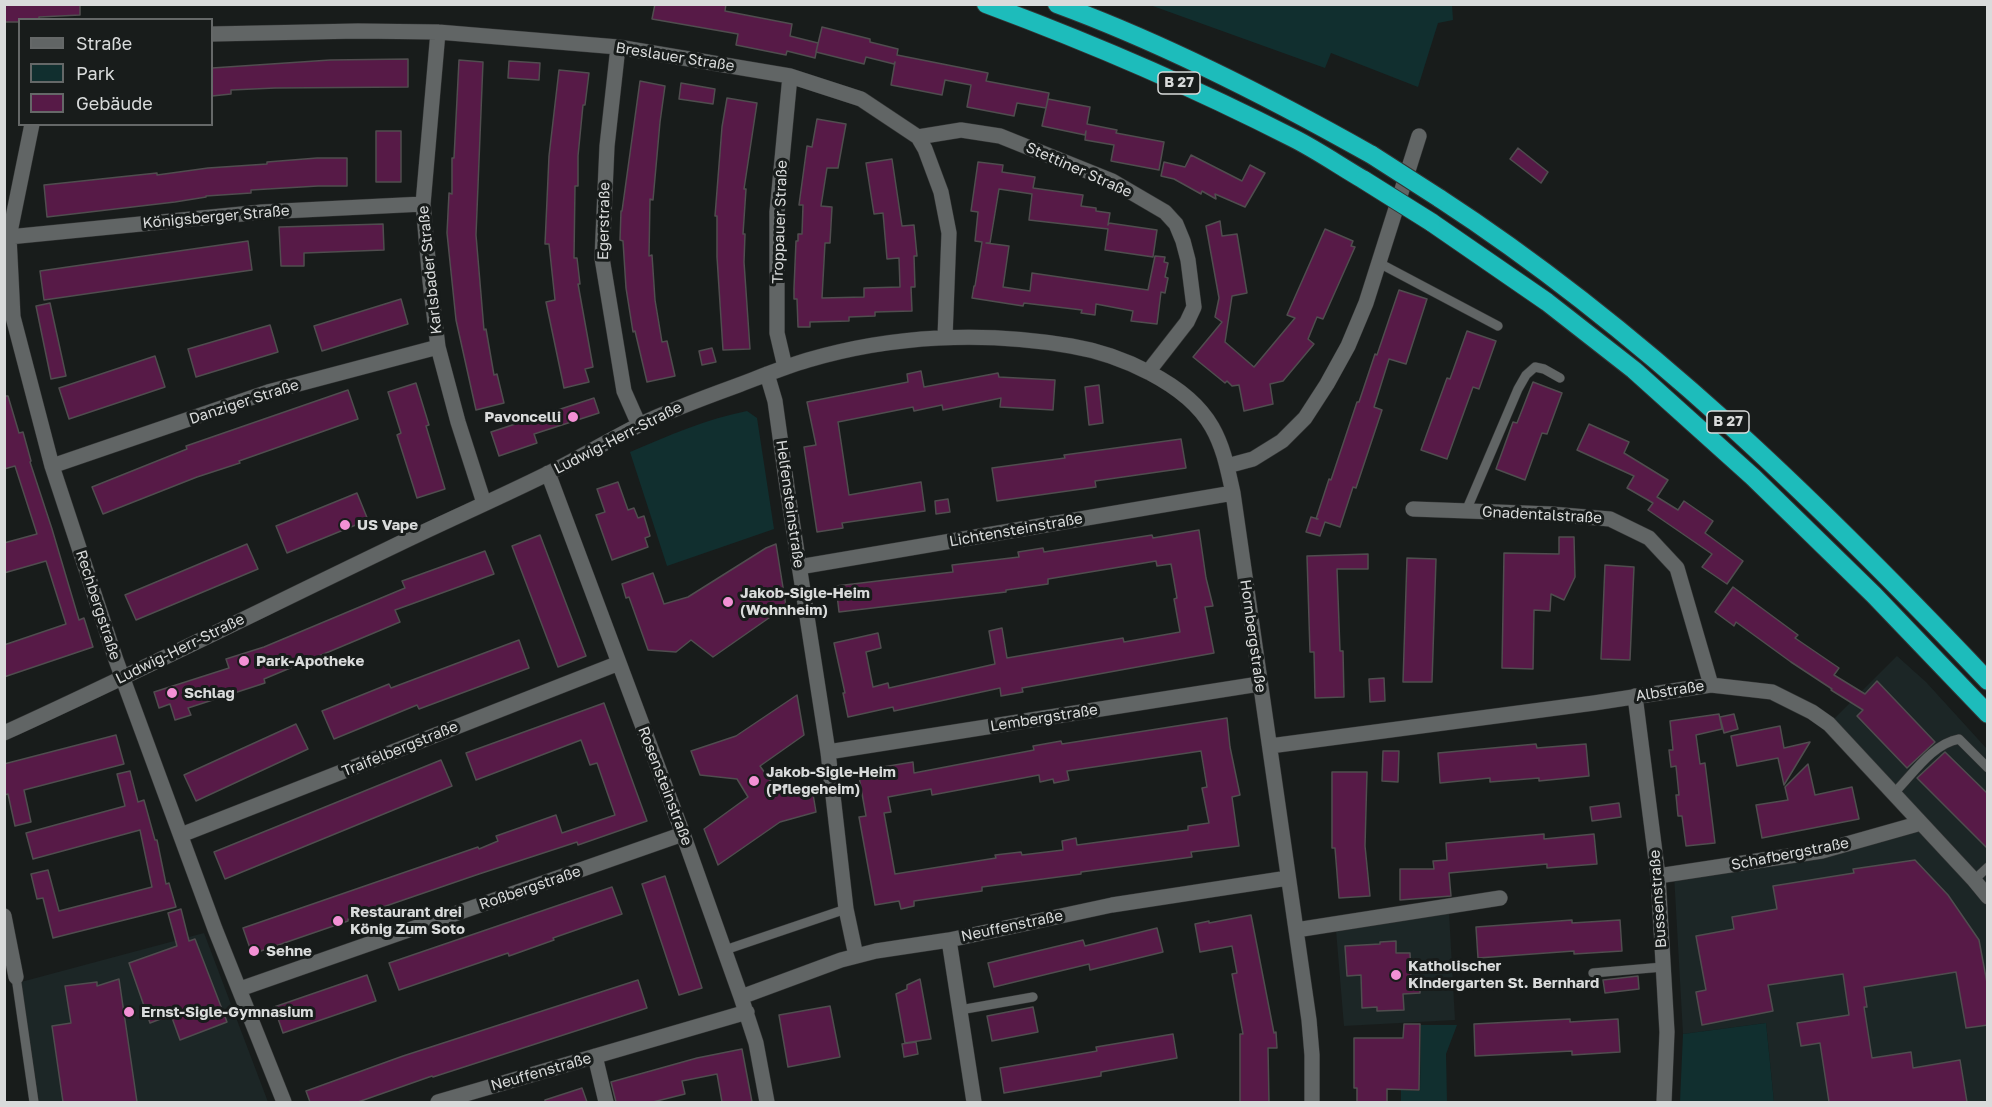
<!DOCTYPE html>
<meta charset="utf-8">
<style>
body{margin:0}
#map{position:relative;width:1992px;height:1107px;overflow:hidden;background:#181c1b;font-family:"Golos Text",sans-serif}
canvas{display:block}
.frame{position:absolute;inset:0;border:6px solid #d9dbdb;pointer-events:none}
.legend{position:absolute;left:18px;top:18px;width:195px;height:108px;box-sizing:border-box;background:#181c1b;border:2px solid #656868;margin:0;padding:8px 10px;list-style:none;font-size:18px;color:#d9dbdb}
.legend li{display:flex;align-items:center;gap:12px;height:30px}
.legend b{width:30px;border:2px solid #656868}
</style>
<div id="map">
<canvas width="1992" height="1107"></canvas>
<div class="frame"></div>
<ul class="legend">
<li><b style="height:8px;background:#616565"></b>Straße</li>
<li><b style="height:16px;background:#112f2f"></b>Park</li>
<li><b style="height:16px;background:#571a47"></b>Gebäude</li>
</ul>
</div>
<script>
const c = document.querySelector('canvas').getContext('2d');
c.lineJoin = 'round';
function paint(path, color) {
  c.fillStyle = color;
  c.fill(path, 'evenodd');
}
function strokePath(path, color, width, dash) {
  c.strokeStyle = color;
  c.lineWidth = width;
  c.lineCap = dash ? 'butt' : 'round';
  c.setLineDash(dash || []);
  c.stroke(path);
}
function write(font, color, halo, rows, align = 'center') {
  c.font = font + ' "Golos Text",sans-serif';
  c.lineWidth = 6;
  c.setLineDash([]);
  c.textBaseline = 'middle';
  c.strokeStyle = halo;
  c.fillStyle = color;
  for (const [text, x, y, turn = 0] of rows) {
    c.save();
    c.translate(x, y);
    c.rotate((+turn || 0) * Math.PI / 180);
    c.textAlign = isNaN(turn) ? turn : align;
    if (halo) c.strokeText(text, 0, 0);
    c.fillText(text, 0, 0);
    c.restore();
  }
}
const built = new Path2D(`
 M1897,656L1926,682L1987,749V1102H1774L1766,1023L1683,1034L1674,874L1921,823L1829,724Z
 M1449,912L1455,1020L1344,1026L1336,930Z
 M204,933L268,1102H39L21,982Z`);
const green = new Path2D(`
 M1150,5H1452L1453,20L1438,23L1418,87L1331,53L1325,68Z
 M747,411L757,418L774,529L667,566L630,452C668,436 706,419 747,411Z
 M1766,1023L1774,1102H1680L1683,1034Z
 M1421,1025H1457L1446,1054L1447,1102H1401V1090L1420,1091Z`);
const building = new Path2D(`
 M4,4H80V15L39,17V20H20V22H4Z
 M655,4H726L725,11L792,24L790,36L818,43L815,58L787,51L786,55L736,45L738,34L652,19Z
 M822,27L870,39V42L898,49L897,55L988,73L986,81L1049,93L1046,108L1048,99L1090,107L1087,124L1117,130L1116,133L1164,142L1159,170L1111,161L1114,145L1085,140L1086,131L1085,135L1042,126L1046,108L1017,103L1014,116L967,107L971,85L945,80L942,95L891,85L895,62L894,64L866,57L864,64L816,52Z
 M408,59V87L275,88L231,90V94L212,96V68L330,60Z
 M459,60L483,62L476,235L484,330L486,329L494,375L497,374L504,403L476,410L456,320L447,233L449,193L452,194V158H454Z
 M509,61L540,63L539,80L508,78Z
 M559,70L589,73L585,105H583L578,156V186H575L574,258H577L580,284H578L593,367L585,369L589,382L564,388L546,302L555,300L549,244H545L549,156Z
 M640,81L665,86L660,122L653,200L650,199L649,256L652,255L655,300L662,342L667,341L675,376L647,382L635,331L633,332L626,288L623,241L620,240L621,211H622Z
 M681,83L715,89L713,104L679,99Z
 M727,98L757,103L744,189H746L743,234H745L744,262L750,349L723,350L717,257V216H715L722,127Z
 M817,119L846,124L838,168H827L821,206L832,207L830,243H825L822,298L864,297V288L900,287L899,258L887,259L883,213L874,214L866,163L892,159L902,226L914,225L917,256H914L915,287H911L912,311L875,312V316L849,317V321L810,322V327H798L797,299H794V288L796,241H798V234H802L803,205H799L807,146L812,147Z
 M376,131H401V182H376Z
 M1518,148L1548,172L1541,183L1510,159Z
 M1191,155L1242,181L1250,165L1265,173L1245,207L1215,194L1216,199L1202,191L1201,194L1174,179L1161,176L1164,162L1185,167Z
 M317,158H347V186H318L251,190V193L206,196V197L175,202L47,217L44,185L157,173V175L208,168L267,164V162Z
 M978,162L1003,165L1002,172L1035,177L1033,188L1083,195L1081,206L1096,208V211L1110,213L1108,225L1109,223L1157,230L1153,257L1105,250L1108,229L1029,220L1032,194L999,189L990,243H986L1009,246L1003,287L1030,291L1032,273L1148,290L1155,256L1165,257L1164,262L1168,263L1165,277L1168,278L1165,293L1161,292L1157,324L1131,321L1133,311L1096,304L1095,315L1081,313L1082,310L1024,303L1023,306L972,298L974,286H975L982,242L975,241L978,212L971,211Z
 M1220,221L1222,236L1237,234L1247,293L1232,296L1225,342L1254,367L1295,318L1287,315L1325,229L1353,241L1351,246L1355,247L1323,319L1317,317L1308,339L1314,344L1283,381L1270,384L1273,404L1244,411L1239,385L1232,386L1227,381L1225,383L1193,357L1222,322L1215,317L1219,298L1206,226Z
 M383,224L384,250L304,253V266H281L279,227Z
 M248,241L252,270L44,300L40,271Z
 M1399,290L1427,299L1406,364L1389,359L1374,407L1382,410L1356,488L1353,487L1340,527L1325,522L1320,536L1306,532L1311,517L1318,519H1316L1329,479L1331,480L1357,402H1359L1375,354L1377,355Z
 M401,299L408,324L322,351L314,326Z
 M50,303L66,376L51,379L36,306Z
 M270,325L278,352L196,377L188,349Z
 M1467,331L1496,341L1479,389L1473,387L1447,459L1421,450L1447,378L1450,379Z
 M712,348L716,362L702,365L699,351Z
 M155,356L165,387L69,419L59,388Z
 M921,371L924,387L998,373L999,377L1055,380L1053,410L1000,407L1001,398L943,410L942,405L914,411L913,407L838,422L849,495L921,482L925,511L842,523L843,528L817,532L804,447L816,445L807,402L908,382L907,374Z
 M1533,382L1562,393L1547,434L1542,433L1525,480L1496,469L1513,422L1517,423Z
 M416,383L429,425L426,426L445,489L417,498L397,435L401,433L388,392Z
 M1099,385L1103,423L1089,425L1085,387Z
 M348,390L358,419L239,461L240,463L197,477L103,514L92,487L187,449L186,446Z
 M4,396H8L19,433L23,432L31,461L30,462L52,529L79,620L84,618L93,647L4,677V645L66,624L46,561L4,573V543L37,534L15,466L4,469Z
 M594,398L599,413L534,434L537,443L499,456L491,432Z
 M1589,424L1629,442L1624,453L1668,480L1657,497L1678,510L1684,501L1713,521L1705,533L1743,561L1727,584L1702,567L1712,554L1648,510L1653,503L1627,488L1634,476L1577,450Z
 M1181,439L1186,468L1095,481L1096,487L997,501L992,468L1065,458L1064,455Z
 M618,482L628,510L634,508L638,518L644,516L650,536L645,538L648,547L612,560L596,515L605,512L597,489Z
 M357,493L368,520L287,553L276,526Z
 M948,499L950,512L936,514L935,501Z
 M1199,530L1206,578L1213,606L1205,607L1214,653L1022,688L1023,692L1001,696L1000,688L894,711L893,707L848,717L843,693H845L834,643L878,633L881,648L866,652L873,687L888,683L889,688L995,664L989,631L1002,628L1007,658L1123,638L1124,642L1180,632L1174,599L1177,598L1171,564L1157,566L1156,561L1048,579V584L1006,590V592L839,612L836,586L953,572L952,565L1019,557L1018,552L1043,548L1044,552L1152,535L1153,538Z
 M540,535L586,656L558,667L512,546Z
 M1559,537H1574L1575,577L1564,600L1551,594L1550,611L1534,610L1533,669L1502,668L1504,553L1559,554Z
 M247,544L258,569L136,620L125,595Z
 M776,544L786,606L713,657L691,640L676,652L648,650L629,597L626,598L622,584L653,573L664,604L688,597L766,548Z
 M485,551L494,574L395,610L400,622L264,679L265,683L188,708L191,715L175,720L170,704L159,708L154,692L229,668L226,659L264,647L405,588L402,581Z
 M1368,554V569H1337L1340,651H1343L1344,697L1315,698L1314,652H1310L1307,556Z
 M1407,558L1436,559L1432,682H1403Z
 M1605,565L1634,567L1630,660L1601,659Z
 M1733,587L1798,635L1795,638L1839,668L1834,675L1847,683L1865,694L1877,681L1935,742L1907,768L1857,716L1863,710L1831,690L1832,689L1791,662L1736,622L1734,626L1715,612Z
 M519,640L529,668L419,709L417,705L334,739L322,711L389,684L391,688Z
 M1384,678L1385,701L1370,702L1369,679Z
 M797,695L804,735L760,766L772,783L812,788L816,812L780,822L718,865L704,829L748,797L737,779L700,775L691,751L736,736Z
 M604,703L647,821L578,845L577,842L479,874L348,919V921L252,954L243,928L478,847L479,849L498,841L496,836L556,815L562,833L615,815L597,763L590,765L581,740L476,780L466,753Z
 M1719,714L1722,729L1696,735L1700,764L1705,763L1715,843L1686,846L1682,816H1678L1676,795H1679L1676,766L1671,767L1669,750H1673L1670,721Z
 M1734,714L1738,729L1724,733L1720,717Z
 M1227,718L1230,747L1240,795L1232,797L1239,846L1191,852L1192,857L1081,872V874L982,887V891L914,901V906L901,909L899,901L875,905L859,817L866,816L858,771L913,762L914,773L1034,750L1033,746L1061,741L1062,744ZM1201,751L1207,787L1202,788L1209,823L1188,826V830L1077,845L1076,838L1062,841L1063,850L1022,855L1021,852L995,855L996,858L895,874L884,813L891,812L888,797L931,789L932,795L1039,775L1040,782L1053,779L1054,783L1069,780L1067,771Z
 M296,724L308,749L196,801L184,775Z
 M1780,726L1784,748L1810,742L1784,785L1778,758L1737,766L1731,736Z
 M116,735L124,764L24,790L31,822L15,826L8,794L4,795V764Z
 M1536,744L1537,748L1586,744L1589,776L1539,781V778L1490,782V778L1440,783L1438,753Z
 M1383,751H1399L1398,782L1382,781Z
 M1945,752L1988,794V849L1917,778Z
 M441,760L452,786L225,879L214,852Z
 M1808,764L1815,795L1852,787L1859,819L1762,838L1756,805L1788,800L1785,787Z
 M130,771L138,802L144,800L155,840H157L166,884L169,883L176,907L53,938L43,898L37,899L31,874L48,870L59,911L152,887L140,830L33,859L26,833L125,806L117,774Z
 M1332,772H1367L1365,846L1370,896L1339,898L1335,848H1332Z
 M1619,803L1621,817L1592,821L1590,807Z
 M1544,834V839L1594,834L1597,864L1547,868V864L1449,873L1451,896L1400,900V869H1434L1433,861L1447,860L1446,843Z
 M1915,860L1948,895L1979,940L1988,988V1025L1966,1028L1956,972L1864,987L1867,1007H1864L1872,1058L1911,1052L1913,1068L1960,1060L1967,1102H1829L1820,1043L1801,1046L1797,1023L1849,1015L1843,974L1768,985L1773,1011L1702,1025L1696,992L1706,990L1696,936L1734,929L1732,917L1777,909L1773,886L1854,873L1853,869Z
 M665,876L702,988L679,995L642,884Z
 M612,887L622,914L553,938L554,940L509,956L508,953L399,990L389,963Z
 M181,909L189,941L195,939L227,1022L180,1040L171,1015L150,1023L129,963L177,946L168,913Z
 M1251,915L1274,1033L1276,1032L1277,1048H1268L1269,1102H1240V1034H1243L1232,974L1237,973L1232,946L1200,952L1195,924L1209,921V923Z
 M1572,920V923L1620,920L1622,951L1574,954V951L1478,958L1476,927Z
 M1157,928L1163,952L1090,970L1089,964L994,987L988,963L1083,940L1085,946Z
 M1396,941V953H1410L1411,980H1420V993L1403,994L1404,1010L1377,1011V1007L1362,1008L1361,975L1347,976L1345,946L1380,944V942Z
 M367,975L376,1001L283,1033L274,1007Z
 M1638,976L1639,989L1605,993L1603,980Z
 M119,979L137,1102H63L52,1026L71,1023L65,986L97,982V986Z
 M920,979L931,1039L905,1043L896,994L907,989V985Z
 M638,980L647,1008L433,1077L432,1076L358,1102H310L306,1091L403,1056Z
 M830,1006L840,1057L788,1067L779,1015Z
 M1033,1007L1038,1032L992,1041L987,1016Z
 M1570,1019V1022L1618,1019L1620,1052L1572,1055V1051L1475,1056L1474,1024Z
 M1404,1024H1420L1419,1090L1387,1089V1102H1357V1088H1354V1038H1403Z
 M1173,1034L1177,1058L1101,1072V1076L1004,1093L1000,1068L1097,1051L1096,1047Z
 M916,1042L918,1054L904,1057L902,1044Z
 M742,1049L752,1102H722L717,1074L682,1081L685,1094L653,1102H616L611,1082L697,1058Z
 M582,1088L587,1102H545V1100Z`);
const lane = new Path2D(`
 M1379,263L1498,326
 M1466,511L1518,389L1526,375L1535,367L1544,369L1560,378
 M1894,793C1913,774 1932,744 1959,739L1988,768
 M1974,880L1988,867
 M725,950L846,909
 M1593,973L1663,967
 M16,977L34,1102
 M960,1010L1033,997`);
const street = new Path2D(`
 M438,32L423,204L430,281L438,347L458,422L484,503
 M212,34L358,31L438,32L618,47L790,76L861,99L918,137L925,149L941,192L949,233L945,337
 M618,47L607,146L602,258L624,391L639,425
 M32,124L9,237L13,317L52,466L116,660L215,929L284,1102
 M918,137L961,130L1000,136L1112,181L1165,212L1176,224L1183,241L1188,260L1194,307L1187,322L1148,372
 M9,237L262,212L423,204
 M785,367L777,333V212L790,76
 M767,374L775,401L788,494L828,752L846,909L856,956
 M52,466L268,392L438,347
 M1227,466L1253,459L1282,441L1305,418L1327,384L1348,346L1366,303L1419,136
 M548,473L683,834L741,997L756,1043L767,1102
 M1413,509L1551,514L1610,519L1649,538L1677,568L1711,685
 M799,567L1233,493
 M1635,696L1658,876L1667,1032L1664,1102
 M4,733C134,674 261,610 388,549C443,522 499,498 553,471C582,456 610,440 639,425C670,410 703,398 736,386C760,377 784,367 808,360C893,335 984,331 1071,346C1119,354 1187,383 1212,427C1224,448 1228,471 1233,493L1309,1020L1312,1055V1102
 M1270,746L1594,703L1711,685L1772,692L1812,712L1829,724L1974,880L1988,897
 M828,752L1259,684
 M181,835L619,663
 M1658,876L1822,851L1921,823
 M4,916L16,977
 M1296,930L1500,898
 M949,940L974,1102
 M240,989L683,834
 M741,997L841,960L876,951L949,940L1112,905L1288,878
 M595,1056L606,1102
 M438,1102L747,1012`);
const highway = new Path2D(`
 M986,4C1091,43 1193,87 1293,138C1317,150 1340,166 1364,180
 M1057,4C1166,44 1271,98 1372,155
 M1439,198C1645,332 1819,503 1988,681
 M1431,222L1547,302L1634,370L1753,477L1874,595L1988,714`);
const highwayBridge = new Path2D(`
 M1372,155L1439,198
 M1364,180L1431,222`);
const markers = [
 [573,417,6,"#f391d5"],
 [345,525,6,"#f391d5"],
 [728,602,6,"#f391d5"],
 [244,661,6,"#f391d5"],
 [172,693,6,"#f391d5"],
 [754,781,6,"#f391d5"],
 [338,921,6,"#f391d5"],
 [254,951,6,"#f391d5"],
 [1396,975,6,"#f391d5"],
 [129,1012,6,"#f391d5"]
];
const shields = [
 [1179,83,42],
 [1728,422,42]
];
const shieldNames = [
 ["B 27",1179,83],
 ["B 27",1728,422]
];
const streetNames = [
 ["Breslauer Straße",675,57,9],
 ["Stettiner Straße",1079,170,24],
 ["Königsberger Straße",216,217,-5],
 ["Egerstraße",604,221,-89],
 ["Troppauer Straße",780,222,-88],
 ["Karlsbader Straße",430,270,-96],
 ["Danziger Straße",244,402,-18],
 ["Ludwig-Herr-Straße",618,438,-27],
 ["Helfensteinstraße",790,504,82],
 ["Gnadentalstraße",1542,515,3],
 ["Lichtensteinstraße",1016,530,-10],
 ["Rechbergstraße",98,605,72],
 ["Hornbergstraße",1253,636,82],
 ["Ludwig-Herr-Straße",180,649,-26],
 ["Albstraße",1670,691,-9],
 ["Lembergstraße",1044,718,-9],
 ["Traifelbergstraße",400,749,-22],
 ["Rosensteinstraße",665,786,69],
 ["Schafbergstraße",1790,854,-11],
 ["Roßbergstraße",530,888,-19],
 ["Bussenstraße",1658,899,-94],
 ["Neuffenstraße",1012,926,-12],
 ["Neuffenstraße",541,1072,-16]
];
const poiNames = [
 ["Pavoncelli",561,417,"right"],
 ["US Vape",357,525],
 ["Jakob-Sigle-Heim",740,593],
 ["(Wohnheim)",740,610],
 ["Park-Apotheke",256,661],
 ["Schlag",184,693],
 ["Jakob-Sigle-Heim",766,772],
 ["(Pflegeheim)",766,789],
 ["Restaurant drei",350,912],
 ["König Zum Soto",350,929],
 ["Sehne",266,951],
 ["Katholischer",1408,966],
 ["Kindergarten St. Bernhard",1408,983],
 ["Ernst-Sigle-Gymnasium",141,1012]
];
paint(built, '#1c2626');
paint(green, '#112f2f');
paint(building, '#571a47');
strokePath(building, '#504d4f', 1.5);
strokePath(lane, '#333535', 10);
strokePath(street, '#333535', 16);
strokePath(highway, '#333535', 20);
strokePath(lane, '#616565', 9);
strokePath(street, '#616565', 15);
strokePath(highway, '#1dbcbb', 18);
strokePath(highwayBridge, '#333535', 20, []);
strokePath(highwayBridge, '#1dbcbb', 18);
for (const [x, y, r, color] of markers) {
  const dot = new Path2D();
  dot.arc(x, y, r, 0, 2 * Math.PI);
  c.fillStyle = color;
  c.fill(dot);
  strokePath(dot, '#181c1b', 2);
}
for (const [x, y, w] of shields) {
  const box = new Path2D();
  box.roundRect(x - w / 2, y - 11, w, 22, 4.5);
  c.fillStyle = '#181c1b';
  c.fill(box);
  strokePath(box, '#d9dbdb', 1.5);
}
write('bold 14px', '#d9dbdb', null, shieldNames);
write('15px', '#d9dbdb', '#181c1b', streetNames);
write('bold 15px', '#d9dbdb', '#181c1b', poiNames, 'left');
</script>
